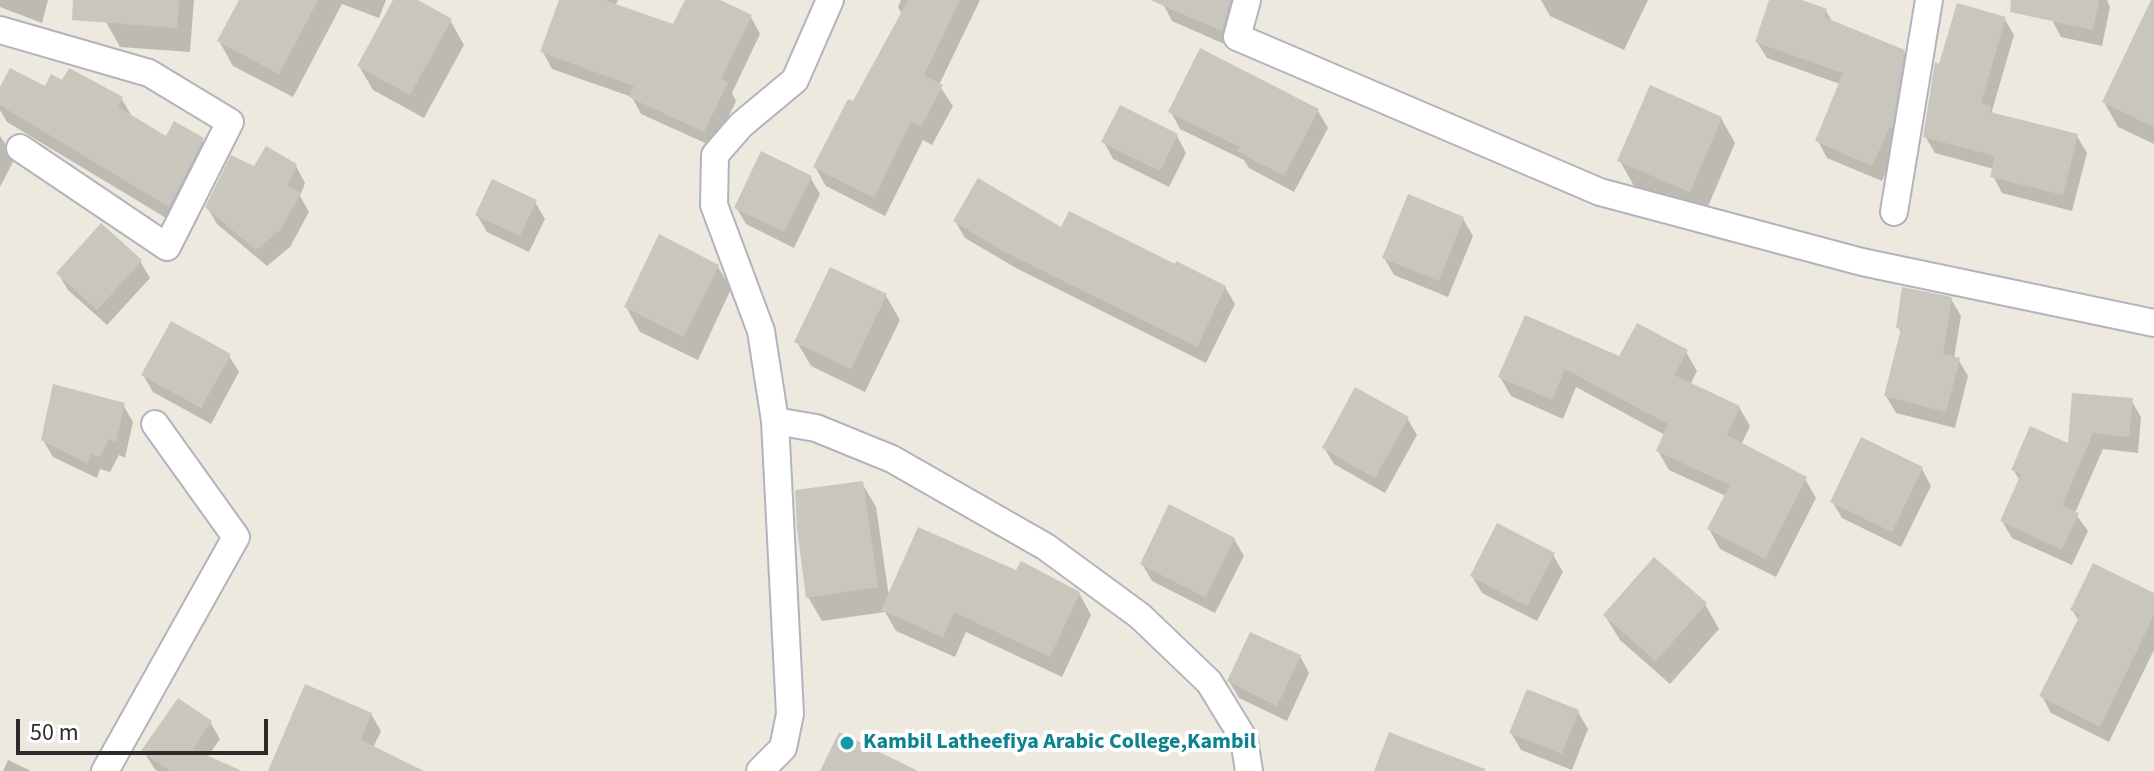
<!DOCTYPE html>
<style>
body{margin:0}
#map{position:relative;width:2154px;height:771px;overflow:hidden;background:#ede9df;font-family:"Source Sans 3",sans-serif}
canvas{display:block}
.scale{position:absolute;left:16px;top:719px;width:252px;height:36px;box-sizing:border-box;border:4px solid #2c2c2c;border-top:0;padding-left:10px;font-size:24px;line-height:28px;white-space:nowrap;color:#2c2c2c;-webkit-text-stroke:6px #fff;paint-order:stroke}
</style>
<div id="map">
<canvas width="2154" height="771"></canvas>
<div class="scale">50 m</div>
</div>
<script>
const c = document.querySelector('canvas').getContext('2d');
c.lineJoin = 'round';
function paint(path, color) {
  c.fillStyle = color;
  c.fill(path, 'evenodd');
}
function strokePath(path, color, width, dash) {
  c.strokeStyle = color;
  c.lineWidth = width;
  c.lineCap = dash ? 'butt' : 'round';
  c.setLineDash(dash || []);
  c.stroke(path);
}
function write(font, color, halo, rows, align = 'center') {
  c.font = font + ' "Source Sans 3",sans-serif';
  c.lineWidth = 8;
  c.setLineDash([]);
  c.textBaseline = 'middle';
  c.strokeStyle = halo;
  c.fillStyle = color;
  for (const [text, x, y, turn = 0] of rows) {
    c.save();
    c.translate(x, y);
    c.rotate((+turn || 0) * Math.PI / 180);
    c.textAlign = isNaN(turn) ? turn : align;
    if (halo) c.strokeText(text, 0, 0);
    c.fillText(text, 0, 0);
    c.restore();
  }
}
const shadow = new Path2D(`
 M0,0H48L42,23L0,7Z
 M107,0H194L190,52L120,47L106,22Z
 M241,0H386L379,18L342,4L293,97L233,66L219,41Z
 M395,0H414L450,20L464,45L424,118L373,90L359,66Z
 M561,0H618L615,6L674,27L687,0H716L751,17L760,34L732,93L736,101L714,147L641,114L632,97L552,69L543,52Z
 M901,0H980L939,85L953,106L932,145L923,140L885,216L826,186L815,167L854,104L902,15L898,7Z
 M1164,0H1239L1231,47L1172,21L1163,4Z
 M1541,0H1648L1624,50L1550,16Z
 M1771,0H1796L1826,11L1833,23L1903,51L1913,68L1898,144L1882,181L1827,158L1818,141L1840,84L1767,58L1757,42Z
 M2056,0H2107L2110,7L2102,46L2061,37L2052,20Z
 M2004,18L2014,35L1992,111L1995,116L2077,136L2087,153L2072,211L2002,193L1993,176L1994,169L1935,153L1925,136L1941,66Z
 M2154,43V144L2118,127L2104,102Z
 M63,82L121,98L133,118L167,139L202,140L215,161L181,227L7,122L0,110V92L46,89Z
 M1318,111L1328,128L1294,192L1249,168L1244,160L1180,129L1171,112Z
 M1721,118L1735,143L1704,216L1634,186L1620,161Z
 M0,136L15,158L0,187Z
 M1177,136L1186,153L1169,187L1113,159L1104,142Z
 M296,166L305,183L300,196L309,212L290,247L267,266L217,224L207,207L254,169Z
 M810,177L820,194L794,248L746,224L736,207Z
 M535,202L545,219L529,252L487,232L477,215Z
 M1463,219L1473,236L1448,297L1394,275L1384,258Z
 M955,221L1062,230L1176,266L1225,287L1235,304L1206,363L1016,268L965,238Z
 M140,261L150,278L107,325L68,290L58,273Z
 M717,265L731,289L698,360L640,332L626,307Z
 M886,296L900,320L865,392L811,366L797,342Z
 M1951,299L1961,316L1954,358L1958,359L1968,376L1955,428L1896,413L1886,396L1902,334L1898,327Z
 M1686,352L1697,371L1690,385L1739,407L1750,426L1741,445L1805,479L1816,498L1776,577L1720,549L1709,529L1726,496L1669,470L1658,451L1665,435L1576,387L1563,419L1511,396L1500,377Z
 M229,356L239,372L211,424L153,392L143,375Z
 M2131,400L2141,417L2138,453L2103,449L2075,513L2088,531L2072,565L2012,538L2002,521L2020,481L2013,469L2070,446Z
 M123,405L133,422L125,458L119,455L110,472L100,469L97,478L53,457L43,440Z
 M1407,418L1417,435L1385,493L1334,464L1324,448Z
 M1922,469L1931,486L1901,547L1842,518L1832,501Z
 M862,483L876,507L889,597L1017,573L1079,593L1091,615L1062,677L966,632L955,657L896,631L885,612L822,621L808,597Z
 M1234,539L1244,556L1215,613L1152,581L1142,564Z
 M1553,555L1563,572L1537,621L1482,593L1472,576Z
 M2154,595V650L2109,742L2051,713L2042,696L2079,621L2072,610Z
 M1705,604L1719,629L1670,684L1620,640L1605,616Z
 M1300,656L1309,673L1287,721L1239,698L1229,681Z
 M1578,712L1588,729L1572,770L1521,750L1511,733Z
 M371,714L381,731L373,748L411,771H338Z
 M210,722L220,739L207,758L237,771H157L154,768L144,752Z
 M8,760L31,771H3Z`);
const building = new Path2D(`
 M73,0H179L177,28L72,20Z
 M239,0H318L279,74L217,41Z
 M393,0H418L452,19L410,95L357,66Z
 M559,0H604L673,24L685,0H720L752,15L721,79L728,82L704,132L629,97L634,86L540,52Z
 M908,0H960L924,75L943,85L921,127L911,122L874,198L813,167L848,99L853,101Z
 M1150,0H1230L1222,31Z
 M1769,0H1802L1827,9L1824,17L1905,50L1892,128H1889L1872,166L1815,141L1843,73L1755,42Z
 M2011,0H2099L2093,30L2010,12Z
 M2151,0H2154V127L2102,102Z
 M1957,3L2006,17L1981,103L1991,106L1990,112L2078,134L2063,195L1990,177L1995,156L1923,137L1935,62L1939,64Z
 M1200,48L1319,109L1284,176L1237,151L1240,147L1168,112Z
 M10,68L45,86L51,74L62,80L69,68L123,97L118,107L166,136L174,121L204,138L169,207L0,105V87Z
 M1650,85L1722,117L1690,192L1617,161Z
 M1120,105L1178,134L1160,171L1101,142Z
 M266,146L297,164L288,185L301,193L281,229L256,250L205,207L231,155L254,166Z
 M761,151L812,176L784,232L734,208Z
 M978,178L1061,227L1069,211L1175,264L1176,261L1226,286L1197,347L1005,252L953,221Z
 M492,179L537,200L520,236L475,215Z
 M1408,194L1464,217L1439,281L1382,258Z
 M101,223L142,260L97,310L56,273Z
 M659,234L719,265L684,337L624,307Z
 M830,267L887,294L851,369L794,342Z
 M1902,287L1952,297L1943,354L1960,358L1946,412L1884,396L1901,329L1896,328Z
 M1525,315L1619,356L1637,323L1688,350L1674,375L1740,406L1727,435L1807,477L1765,559L1707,529L1730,485L1656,451L1668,424L1565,369L1552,400L1498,377Z
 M171,321L231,354L201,408L141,375Z
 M53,384L125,403L116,442L109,439L100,457L91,453L87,463L41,440Z
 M1355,387L1409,417L1375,478L1322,448Z
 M2072,393L2133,398L2129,437L2093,433L2062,505L2079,513L2062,550L2000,521L2021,474L2011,470L2030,426L2068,443Z
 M1861,437L1923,467L1892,532L1830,502Z
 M863,481L878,587L806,598L797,529L795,490Z
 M1169,504L1235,538L1205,597L1140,564Z
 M1497,523L1555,553L1527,606L1470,576Z
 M918,527L1016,570L1021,561L1080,592L1050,657L954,612L943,637L881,610Z
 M1654,557L1707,603L1656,661L1603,615Z
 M2093,563L2154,593V615L2100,727L2039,696L2080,615L2070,610Z
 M1250,632L1301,655L1277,706L1227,681Z
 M305,684L372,713L361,740L424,771H268Z
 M1527,689L1579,710L1562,754L1509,733Z
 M178,698L212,721L193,749L242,771H170L141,751Z
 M839,732L918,771H820Z
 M1389,732L1485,769V771H1374Z`);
const street = new Path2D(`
 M1247,0L1237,37L1600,192L1862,262L2154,323
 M0,30L149,73L230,122L167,247L20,148
 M1894,212L1929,0
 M775,421L816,428L892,459L1046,547L1140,616L1209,682L1244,739L1249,771
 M105,771L236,537L155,424
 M760,771L783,748L790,714L775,421L761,331L714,205L715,155L741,125L795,80L830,0`);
const markers = [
 [847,743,8,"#0f9aa8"]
];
const cultureNames = [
 ["Kambil Latheefiya Arabic College,Kambil",863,743]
];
paint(shadow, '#0003');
paint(building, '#c9c7bd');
strokePath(street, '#b2b3bf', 30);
strokePath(street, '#fff', 26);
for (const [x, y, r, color] of markers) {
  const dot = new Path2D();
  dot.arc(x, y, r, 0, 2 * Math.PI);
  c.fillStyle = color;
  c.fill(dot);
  strokePath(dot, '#fff', 3);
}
write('bold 22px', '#0d838f', '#fff', cultureNames, 'left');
</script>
